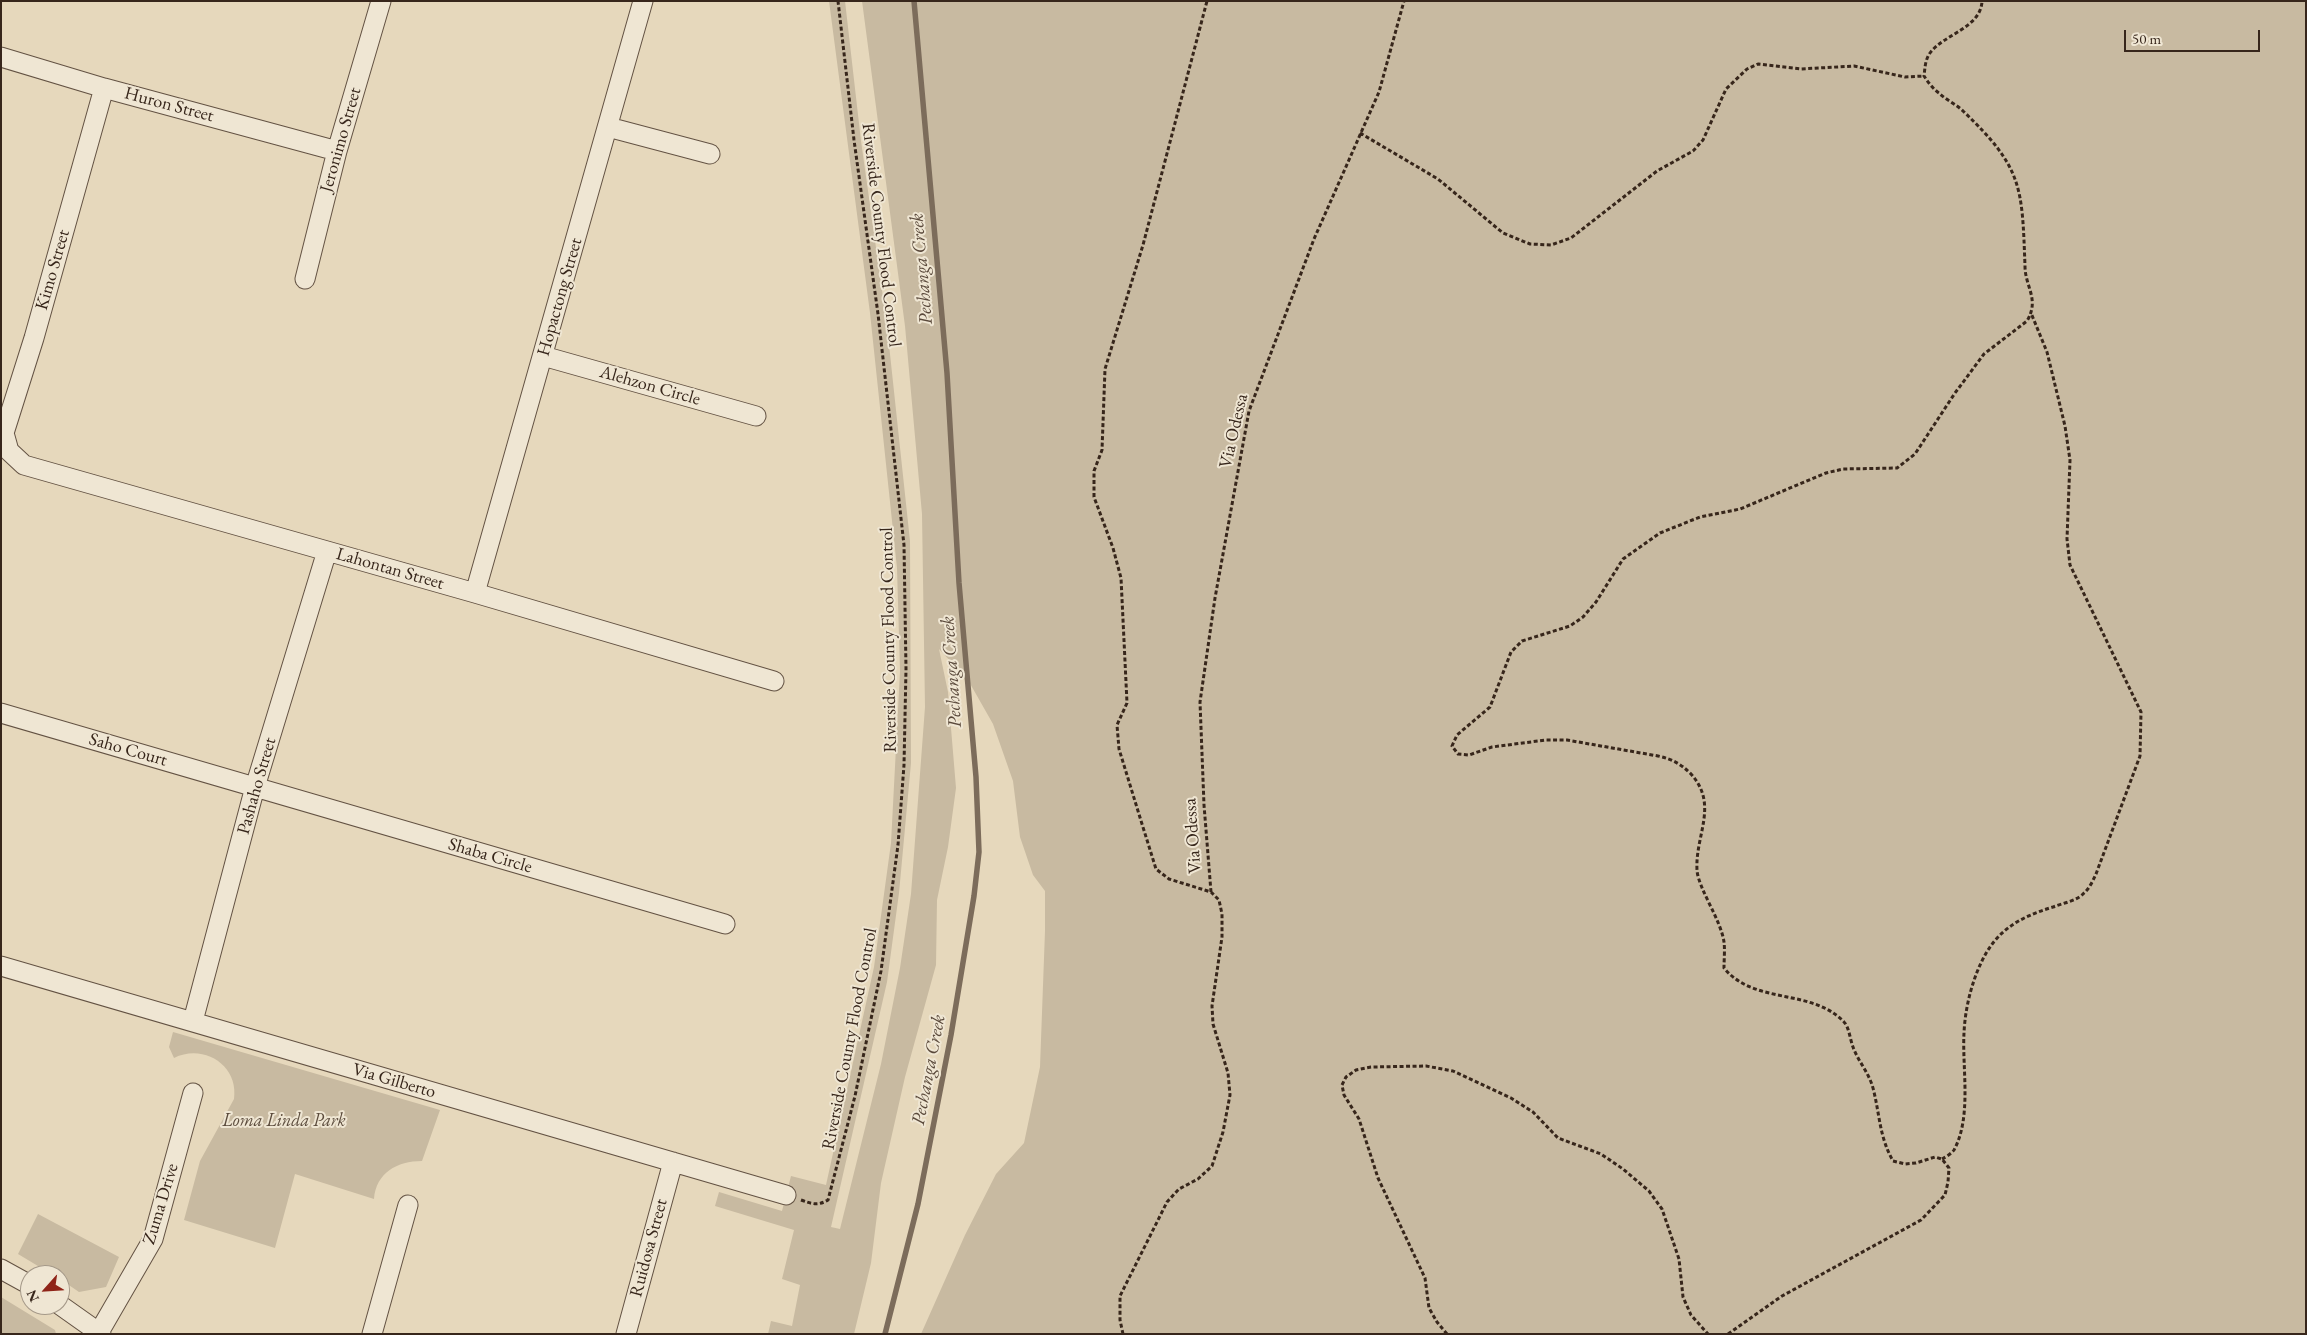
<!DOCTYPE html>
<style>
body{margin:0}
#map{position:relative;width:2307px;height:1335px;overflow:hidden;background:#e6d8bc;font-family:"EB Garamond",serif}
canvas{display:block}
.frame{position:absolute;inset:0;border:2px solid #37261b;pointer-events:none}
.north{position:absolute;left:20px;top:1265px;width:50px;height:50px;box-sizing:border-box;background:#efe6d3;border:1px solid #a59989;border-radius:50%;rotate:244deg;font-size:14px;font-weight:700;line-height:20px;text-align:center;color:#37261b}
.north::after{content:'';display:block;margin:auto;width:18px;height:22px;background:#8f2418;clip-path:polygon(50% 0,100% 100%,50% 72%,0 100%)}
.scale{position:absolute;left:2124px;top:30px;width:136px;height:22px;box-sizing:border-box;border:2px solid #37261b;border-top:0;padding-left:6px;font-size:15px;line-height:18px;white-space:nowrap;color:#37261b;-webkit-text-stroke:4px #efe6d3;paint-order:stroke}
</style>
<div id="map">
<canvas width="2307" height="1335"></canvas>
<div class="frame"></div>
<div class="north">N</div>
<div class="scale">50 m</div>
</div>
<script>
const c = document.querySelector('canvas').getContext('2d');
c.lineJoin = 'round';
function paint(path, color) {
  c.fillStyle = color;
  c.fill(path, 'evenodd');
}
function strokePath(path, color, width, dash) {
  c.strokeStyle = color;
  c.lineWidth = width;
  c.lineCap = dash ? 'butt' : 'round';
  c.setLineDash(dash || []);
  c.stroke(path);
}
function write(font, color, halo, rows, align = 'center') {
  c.font = font + ' "EB Garamond",serif';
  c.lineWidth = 4;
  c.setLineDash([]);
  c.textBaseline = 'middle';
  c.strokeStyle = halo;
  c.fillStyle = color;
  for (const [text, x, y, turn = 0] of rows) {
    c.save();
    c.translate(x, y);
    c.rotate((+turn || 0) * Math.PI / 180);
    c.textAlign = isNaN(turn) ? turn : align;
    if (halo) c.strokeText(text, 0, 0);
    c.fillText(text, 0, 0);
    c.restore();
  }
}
const green = new Path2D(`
 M829,1H845L861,141L887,326L910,541L911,763L899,893L887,982L831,1227L840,1229L881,1064L900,968L911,894L925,707L922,514L905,326L862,1H2306V1334H921L965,1235L996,1174L1024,1143L1040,1067L1045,931V891L1033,875L1020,837L1013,781L993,724L968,680L939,649L948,692L956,788L948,847L937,900L936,965L905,1077L881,1183L871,1263L854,1334H768L771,1321L792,1326L800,1285L782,1279L794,1230L715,1206L719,1192L782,1211L791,1176L826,1185L874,967L891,843L900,671L897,568L870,313Z
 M173,1032L440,1110L422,1161C397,1161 376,1173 374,1199L295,1174L275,1248L184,1220L200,1161L234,1099C239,1066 204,1043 174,1058L169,1047Z
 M38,1214L119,1257L106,1287L79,1292L60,1279V1275H53L18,1254Z
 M1,1297L55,1330L56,1334H1Z`);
const stream = new Path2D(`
 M885,1334L918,1204L951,1035L974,896L979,852L976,777L959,583L947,373L914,1`);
const path = new Path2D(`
 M1360,133L1438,179L1503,233L1530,244L1551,245L1571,238L1657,171L1693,151L1703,140L1726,89L1747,69L1758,64L1801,69L1854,66L1905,77L1924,76
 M1211,892L1204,805L1200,702L1215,598L1249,411L1314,239L1379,92L1404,1
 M1942,1159C1946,1157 1952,1153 1954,1150C1972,1117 1962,1068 1964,1033C1965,1010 1971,984 1981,963C1996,930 2020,917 2053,907C2063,903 2077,901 2084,893C2090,888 2093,880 2096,874L2140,756L2141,712L2070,565L2067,539L2070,460L2065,426L2047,352L2031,313
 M801,1200C812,1204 818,1206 828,1200L855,1096L881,971L898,845L904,765L906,669L904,545L878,314L854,140L838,1
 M1123,1334L1120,1320V1296L1167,1202L1179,1189L1198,1179L1212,1166L1223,1132L1230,1095L1228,1073L1213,1024L1212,1006L1222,937V914L1219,900L1211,892L1169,879L1156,869L1142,824L1119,749L1117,725L1127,703L1121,578L1113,548L1094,497V471L1102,450L1105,369L1143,245L1207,1
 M1447,1334L1437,1322L1429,1308L1425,1278L1378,1178L1359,1119L1344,1095L1342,1085L1346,1077L1356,1070L1371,1067L1426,1066L1453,1071L1511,1098L1533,1112L1558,1138L1601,1154L1623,1169L1649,1191L1662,1209L1679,1259L1683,1297L1691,1315L1708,1334
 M1728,1334L1782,1296L1921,1220L1945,1195L1948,1182L1949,1168L1942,1159L1935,1157L1916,1163L1905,1164L1893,1161C1879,1136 1880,1115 1873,1088C1869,1073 1858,1061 1853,1047C1850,1039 1849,1027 1844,1022C1812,988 1754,1005 1724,968C1724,960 1725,950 1724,942C1721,920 1698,888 1697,870C1695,835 1719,805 1691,774C1681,764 1672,759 1658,756L1567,740H1546L1492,747L1469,755L1458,754L1452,746L1457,735L1490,707L1511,652L1522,641L1570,626L1583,617L1596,602L1623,559L1660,533L1700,517L1740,509L1826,473L1843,469L1897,468L1915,454L1955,393L1984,354L2027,321C2040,299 2025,287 2025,266C2022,187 2023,168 1963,111C1956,104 1946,100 1939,93C1933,89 1928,82 1924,76C1925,68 1925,60 1930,53C1944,34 1981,28 1982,1`);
const minor = new Path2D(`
 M1,57L104,88L337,151
 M104,88L34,338L4,433L9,451L24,465L475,593L774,681
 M608,127L710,154
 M305,279L337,151L381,1
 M543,356L756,416
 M475,593L643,1
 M1,713L725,924
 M1,966L786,1195
 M193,1021L255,787L327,551
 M1,1269L30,1285
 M60,1305L101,1334
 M98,1334L153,1239L193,1093
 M372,1334L408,1205
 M626,1334L673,1162`);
const streetNames = [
 ["Huron Street",169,105,15],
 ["Jeronimo Street",341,140,-74],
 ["Riverside County Flood Control",881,235,83],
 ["Kimo Street",53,270,-74],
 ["Hopactong Street",560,297,-74],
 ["Alehzon Circle",650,386,16],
 ["Via Odessa",1234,431,-77],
 ["Lahontan Street",390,569,16],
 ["Riverside County Flood Control",889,640,-91],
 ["Saho Court",128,750,16],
 ["Pashaho Street",257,786,-74],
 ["Via Odessa",1193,836,-94],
 ["Shaba Circle",490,856,16],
 ["Riverside County Flood Control",850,1039,-79],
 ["Via Gilberto",394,1081,16],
 ["Zuma Drive",161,1204,-73],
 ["Ruidosa Street",649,1248,-75]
];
const parkNames = [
 ["Loma Linda Park",284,1121]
];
const waterNames = [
 ["Pechanga Creek",922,269,-95],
 ["Pechanga Creek",952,672,-94],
 ["Pechanga Creek",929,1070,-79]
];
paint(green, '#c8baa1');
strokePath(stream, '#7c6c5b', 5.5);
strokePath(minor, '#635243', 21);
strokePath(path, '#37261b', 3, [4, 2.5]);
strokePath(minor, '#efe6d3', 19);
write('18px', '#37261b', '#efe6d3', streetNames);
write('italic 18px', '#5b4b3c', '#efe6d3', parkNames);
write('italic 19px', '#5a493b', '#efe6d3', waterNames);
</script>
